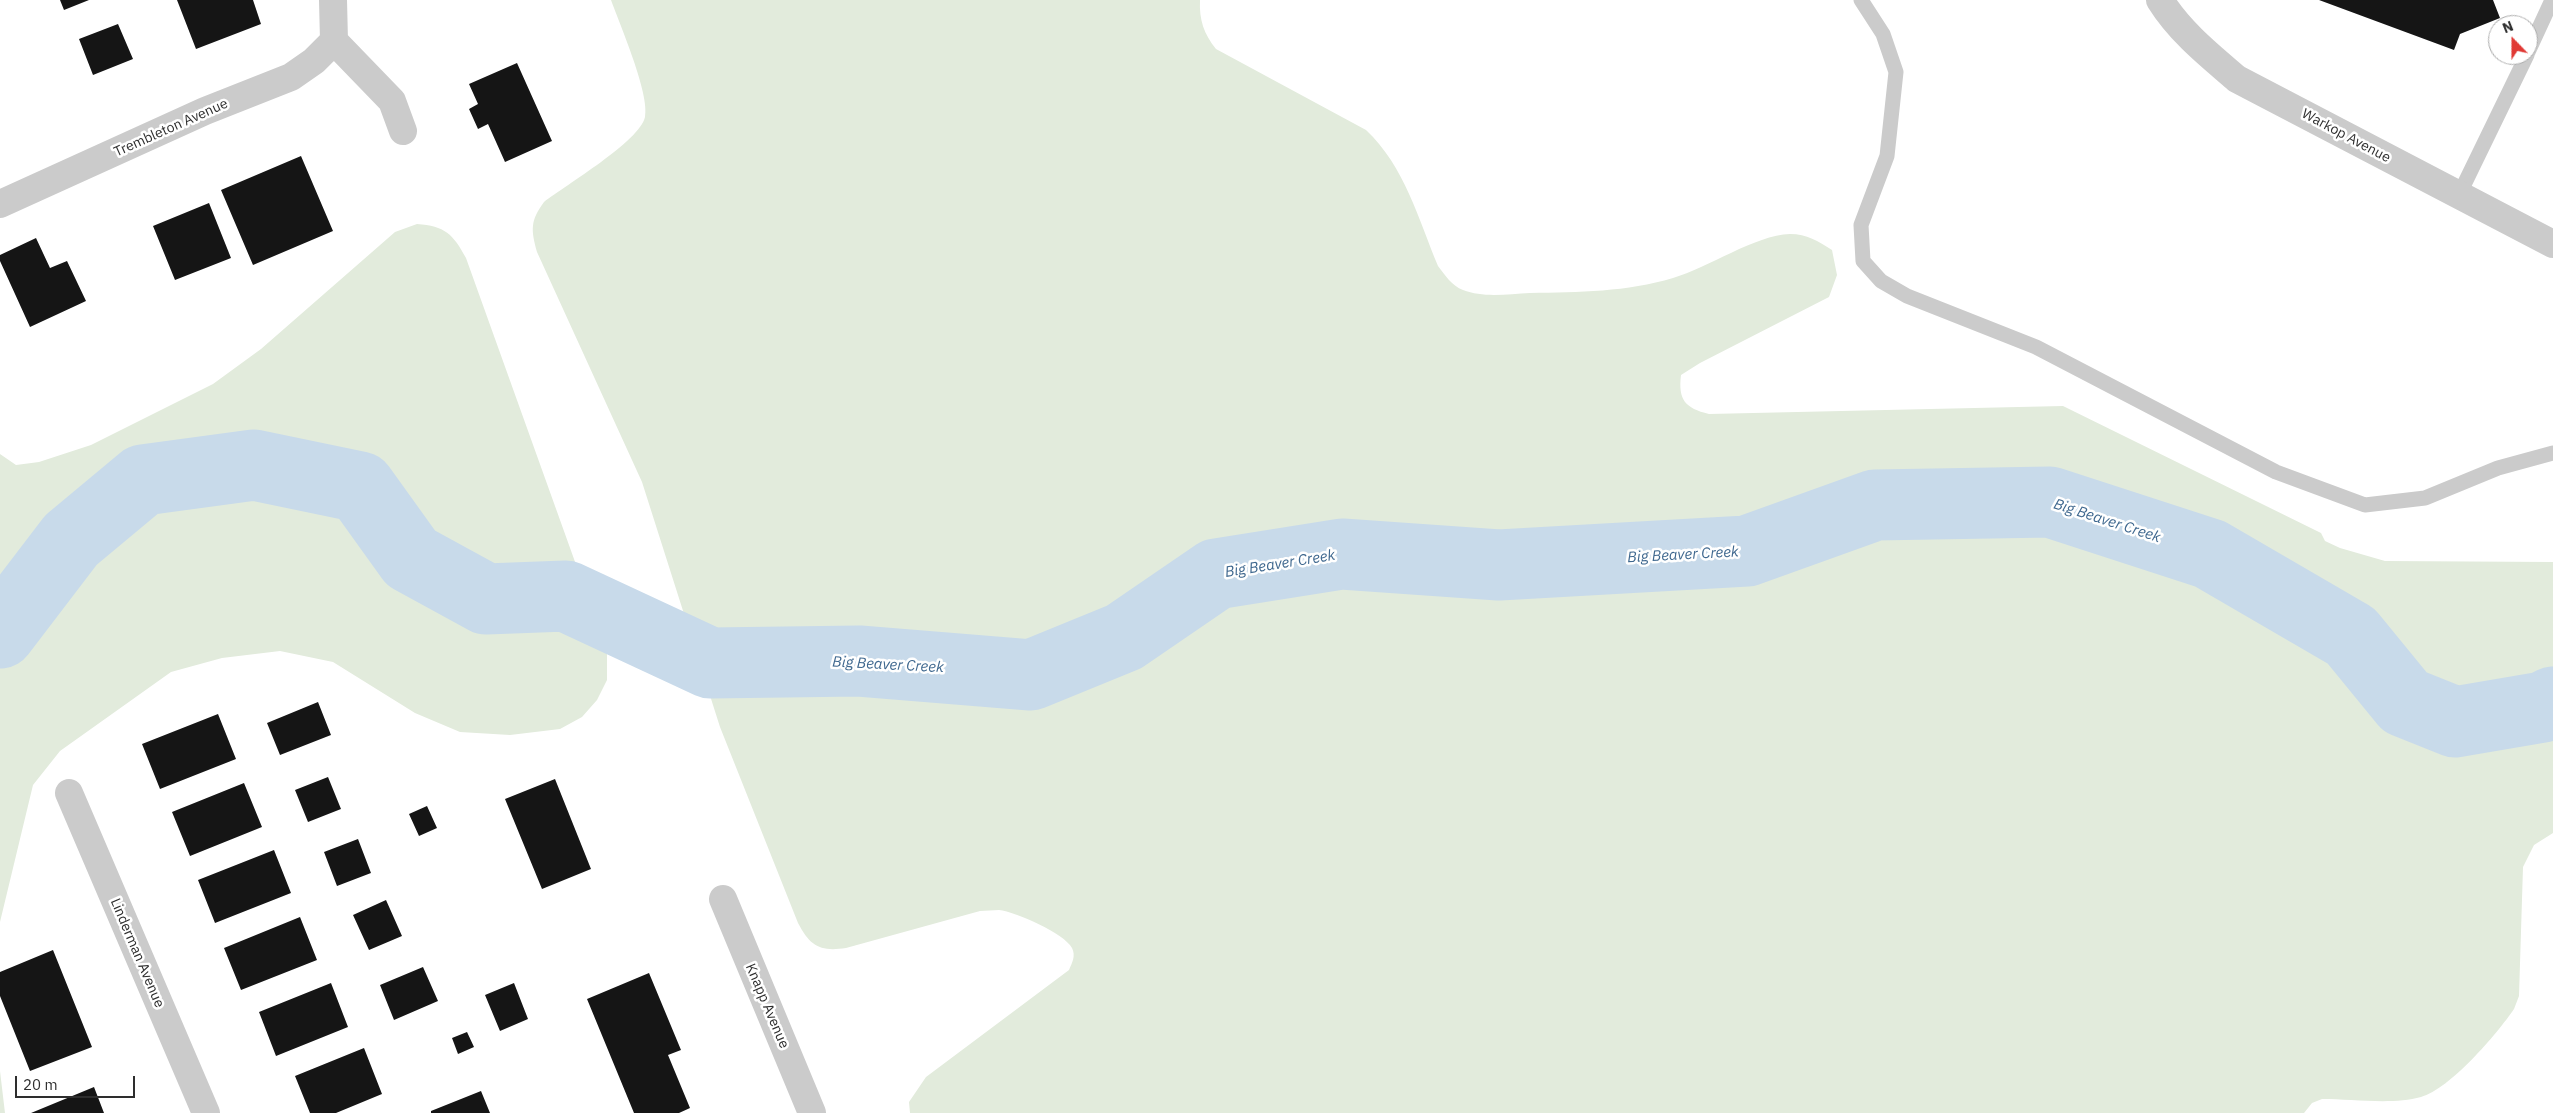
<!DOCTYPE html>
<style>
body{margin:0}
#map{position:relative;width:2553px;height:1113px;overflow:hidden;background:#fff;font-family:"IBM Plex Sans",sans-serif}
canvas{display:block}
.north{position:absolute;left:2488px;top:15px;width:50px;height:50px;box-sizing:border-box;background:#fff;border:1px solid #ababab;border-radius:50%;rotate:338deg;font-size:14px;font-weight:700;line-height:20px;text-align:center;color:#2e2e2e}
.north::after{content:'';display:block;margin:auto;width:18px;height:22px;background:#e03934;clip-path:polygon(50% 0,100% 100%,50% 72%,0 100%)}
.scale{position:absolute;left:15px;top:1076px;width:120px;height:22px;box-sizing:border-box;border:2px solid #2e2e2e;border-top:0;padding-left:6px;font-size:15px;line-height:18px;white-space:nowrap;color:#2e2e2e;-webkit-text-stroke:4px #fff;paint-order:stroke}
</style>
<div id="map">
<canvas width="2553" height="1113"></canvas>
<div class="north">N</div>
<div class="scale">20 m</div>
</div>
<script>
const c = document.querySelector('canvas').getContext('2d');
c.lineJoin = 'round';
function paint(path, color) {
  c.fillStyle = color;
  c.fill(path, 'evenodd');
}
function strokePath(path, color, width, dash) {
  c.strokeStyle = color;
  c.lineWidth = width;
  c.lineCap = dash ? 'butt' : 'round';
  c.setLineDash(dash || []);
  c.stroke(path);
}
function write(font, color, halo, rows, align = 'center') {
  c.font = font + ' "IBM Plex Sans",sans-serif';
  c.lineWidth = 5;
  c.setLineDash([]);
  c.textBaseline = 'middle';
  c.strokeStyle = halo;
  c.fillStyle = color;
  for (const [text, x, y, turn = 0] of rows) {
    c.save();
    c.translate(x, y);
    c.rotate((+turn || 0) * Math.PI / 180);
    c.textAlign = isNaN(turn) ? turn : align;
    if (halo) c.strokeText(text, 0, 0);
    c.fillText(text, 0, 0);
    c.restore();
  }
}
const green = new Path2D(`
 M611,0H1200C1199,20 1204,34 1216,49L1366,130C1405,167 1418,218 1438,266C1445,275 1452,286 1463,290C1483,298 1508,294 1530,293C1579,292 1627,292 1673,278C1708,268 1755,235 1790,234C1807,234 1818,241 1832,250L1837,275L1829,297L1700,363L1681,375C1678,400 1685,408 1709,414L2063,406L2321,533L2325,541L2340,548L2385,561L2553,562V833L2534,845L2523,867L2519,996L2514,1009C2497,1034 2450,1089 2421,1097C2393,1105 2352,1099 2322,1099L2312,1103L2304,1113H910L909,1102L926,1077L1069,970C1072,963 1076,956 1072,948C1064,933 1016,912 999,910C993,910 986,911 980,911L846,948C820,952 810,946 798,923L720,727L642,482L537,252C531,230 530,221 544,202C566,185 640,141 645,117C650,94 620,25 611,0Z
 M417,224C445,226 453,234 466,258L607,651V680L597,700L582,717L560,729L510,735L460,732L415,713L333,662L280,651L222,658L171,672L60,751L33,785L0,922V454L16,465L39,462L91,445L213,384L261,349L395,232Z
 M0,1071L5,1113H0Z`);
const river = new Path2D(`
 M0,633L71,540L143,480L254,465L360,487L411,558L486,599L566,596L710,663L859,661L1031,675L1124,637L1216,574L1342,554L1499,565L1747,551L1875,505L2050,502L2210,554L2351,636L2405,702L2455,722L2543,707L2553,702`);
const building = new Path2D(`
 M60,0H89L64,10Z
 M177,0H253L261,24L196,49Z
 M2319,0H2493L2500,18L2460,34L2454,50Z
 M118,24L133,59L93,75L79,39Z
 M517,63L552,141L505,162L488,124L478,129L469,109L478,104L469,84Z
 M301,156L333,231L253,265L221,190Z
 M209,203L231,258L175,280L153,226Z
 M36,238L50,268L67,261L86,301L30,327L0,261V255Z
 M318,702L331,735L280,755L267,723Z
 M218,714L236,759L160,789L142,744Z
 M328,777L341,809L308,822L295,790Z
 M555,779L591,869L542,889L505,799Z
 M244,783L262,827L190,856L172,812Z
 M427,806L437,828L419,836L409,814Z
 M358,839L371,873L337,886L324,852Z
 M274,850L291,893L215,923L198,880Z
 M386,900L402,936L369,950L353,915Z
 M300,917L317,960L241,990L224,948Z
 M53,950L92,1047L30,1071L0,996V972Z
 M423,967L438,1001L394,1020L380,985Z
 M649,973L681,1050L668,1055L690,1108L679,1113H634L587,999Z
 M331,983L348,1027L276,1056L259,1012Z
 M514,983L528,1019L500,1031L485,995Z
 M467,1032L474,1047L458,1054L452,1038Z
 M364,1048L382,1094L336,1113H310L295,1076Z
 M94,1087L104,1113H31Z
 M481,1091L490,1113H431V1111Z`);
const service = new Path2D(`
 M1861,0L1883,34L1896,72L1887,156L1861,225L1863,261L1881,281L1907,296L2036,347L2276,472L2365,505L2425,498L2498,468L2553,453
 M2528,52L2552,0
 M2459,195L2527,55`);
const minor = new Path2D(`
 M333,0L334,41L392,101L403,131
 M2160,0C2180,32 2209,55 2237,79L2553,244
 M0,204L205,111L291,77L314,61L334,41
 M69,793L206,1113
 M723,899L812,1113`);
const streetNames = [
 ["Trembleton Avenue",171,128,-24],
 ["Warkop Avenue",2346,136,28],
 ["Linderman Avenue",137,953,67],
 ["Knapp Avenue",767,1006,67]
];
const waterNames = [
 ["Big Beaver Creek",2107,521,18],
 ["Big Beaver Creek",1683,555,-3],
 ["Big Beaver Creek",1280,564,-9],
 ["Big Beaver Creek",888,665,3]
];
paint(green, '#e2ebdc');
strokePath(river, '#c8daea', 71);
paint(building, '#151515');
strokePath(service, '#cbcbcb', 15);
strokePath(minor, '#cbcbcb', 28);
write('14px', '#2e2e2e', '#fff', streetNames);
write('italic 15px', '#3e678e', '#fff', waterNames);
</script>
